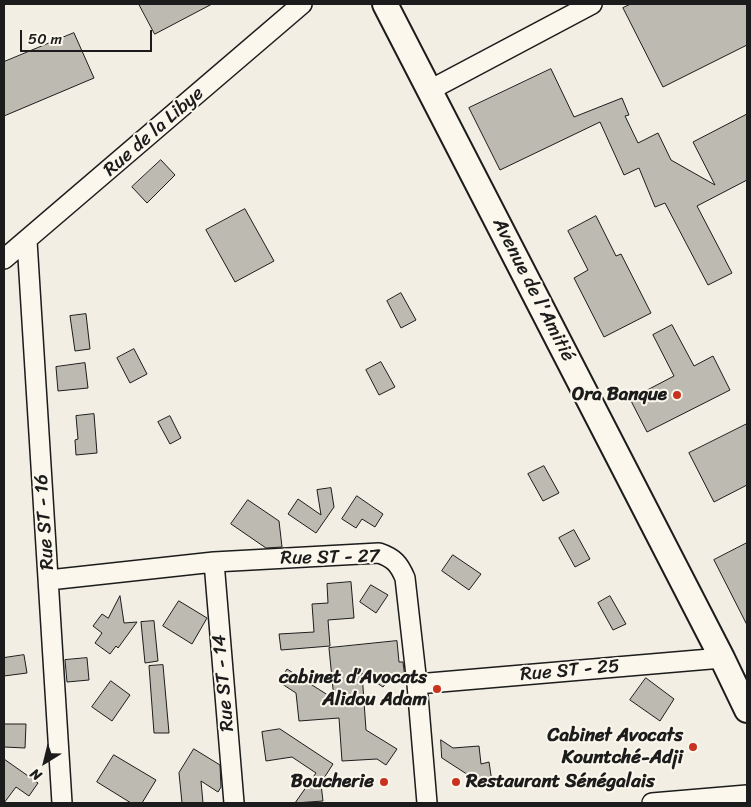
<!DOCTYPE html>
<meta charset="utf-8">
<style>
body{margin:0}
#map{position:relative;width:751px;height:807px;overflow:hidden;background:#f2eee4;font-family:Sriracha,sans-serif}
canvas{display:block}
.frame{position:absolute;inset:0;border:5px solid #1c1c1c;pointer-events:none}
.north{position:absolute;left:20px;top:737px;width:50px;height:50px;-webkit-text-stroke:4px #fbf7ec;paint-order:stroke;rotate:216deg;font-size:14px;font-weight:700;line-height:20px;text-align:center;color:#1c1c1c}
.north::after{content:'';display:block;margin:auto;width:18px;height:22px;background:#1c1c1c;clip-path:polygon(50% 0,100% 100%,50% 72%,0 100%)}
.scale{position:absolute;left:20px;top:30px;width:132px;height:22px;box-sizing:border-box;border:2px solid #1c1c1c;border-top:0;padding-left:6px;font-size:15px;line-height:18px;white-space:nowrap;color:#1c1c1c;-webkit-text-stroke:4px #fbf7ec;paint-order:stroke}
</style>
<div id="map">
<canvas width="751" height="807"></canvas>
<div class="frame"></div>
<div class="north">N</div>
<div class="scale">50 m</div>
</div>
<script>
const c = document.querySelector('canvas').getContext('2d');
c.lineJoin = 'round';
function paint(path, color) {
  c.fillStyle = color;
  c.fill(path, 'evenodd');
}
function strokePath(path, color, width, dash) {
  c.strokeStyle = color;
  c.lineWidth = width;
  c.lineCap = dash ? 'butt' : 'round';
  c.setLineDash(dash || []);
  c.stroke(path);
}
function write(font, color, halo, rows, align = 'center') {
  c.font = font + ' Sriracha,sans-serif';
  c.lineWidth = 4;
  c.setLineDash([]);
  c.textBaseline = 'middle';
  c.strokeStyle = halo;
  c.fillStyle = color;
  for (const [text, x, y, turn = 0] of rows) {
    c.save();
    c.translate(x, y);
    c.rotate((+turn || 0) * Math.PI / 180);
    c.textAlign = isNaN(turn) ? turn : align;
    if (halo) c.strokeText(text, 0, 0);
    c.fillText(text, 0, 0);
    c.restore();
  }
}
const building = new Path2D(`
 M139,4H212L155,34Z
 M631,4H747V45L663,87L623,8Z
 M74,33L94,78L4,116V62Z
 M551,69L574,117L622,98L629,115L625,116L638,143L658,133L671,160L715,185L693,142L747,114V180L697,206L732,273L708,285L665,203L655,207L639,168L624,175L600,122L500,170L469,108Z
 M161,160L175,175L147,203L132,187Z
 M245,209L274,261L235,282L206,230Z
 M596,216L616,256L621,254L651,313L604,337L574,278L588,270L568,231Z
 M401,293L416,320L401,328L387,301Z
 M86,314L90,349L75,351L70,316Z
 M672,325L694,366L713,356L730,390L647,432L630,399L674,376L653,335Z
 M134,349L147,374L130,383L117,358Z
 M381,362L395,387L379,395L366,370Z
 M85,363L88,388L58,391L56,367Z
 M94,414L97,453L76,455L75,440L78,439L76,416Z
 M170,416L181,438L170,444L158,422Z
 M747,424V485L714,502L689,453Z
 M544,466L559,493L543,501L528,474Z
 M331,488L334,507L316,533L288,514L298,499L321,515L317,490Z
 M357,496L383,514L375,527L362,519L356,528L342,519Z
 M248,500L279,521L282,547L266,548L231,524Z
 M574,530L590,559L575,567L559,538Z
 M747,543V625L714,560Z
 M453,555L481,574L469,590L442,571Z
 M351,582L354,618L328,620L330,646L281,650L279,634L314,632L312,604L328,603L327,584Z
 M371,585L388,595L376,613L360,602Z
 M120,596L124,623L137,622L118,648L116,646L110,654L95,643L102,633L93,626L102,614L108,618Z
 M610,596L626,624L613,630L598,603Z
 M179,601L207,618L192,644L163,626Z
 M154,621L158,661L145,663L141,622Z
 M397,641L399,662H403L405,678L389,679L383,687L362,673L366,730L397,749L386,765L377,759L342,761L339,718L299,721L296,693L279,682L287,669L334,699L329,648Z
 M24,655L27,673L4,676V658Z
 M87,658L89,680L67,682L65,660Z
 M163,665L169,733H154L149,666Z
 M646,678L674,699L660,721L630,700Z
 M111,681L130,695L112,721L92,707Z
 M4,724H26L25,748L4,747Z
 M280,729L333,764L324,778L320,776L323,801L295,803L316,773L292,757L266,761L262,732Z
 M441,740L453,748L479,746L481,764L489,762L492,782H479L442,758Z
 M194,749L220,765L221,787L218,792L201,781L203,803H182L179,773Z
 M114,755L156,780L142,803H131L97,782Z
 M4,759L38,783L29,796L16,787L4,803Z`);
const minor = new Path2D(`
 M430,90L592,4
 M27,241L62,803
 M4,259L302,4
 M214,562L234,803
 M49,580L214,562L379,553C394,558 399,564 405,578L417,684L427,803
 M417,684L722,658
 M652,803L747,795`);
const major = new Path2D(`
 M385,4L722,658L747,710`);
const markers = [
 [677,395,5,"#c8321e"],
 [437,689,5,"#c8321e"],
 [693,747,5,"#c8321e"],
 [384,782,5,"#c8321e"],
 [456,782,5,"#c8321e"]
];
const streetNames = [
 ["Rue de la Libye",154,132,-41],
 ["Avenue de l'Amitié",533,290,63],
 ["Rue ST - 16",45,522,-94],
 ["Rue ST - 27",330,558,-1],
 ["Rue ST - 25",570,671,-5],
 ["Rue ST - 14",224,683,-95]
];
const poiNames = [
 ["Ora Banque",667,395],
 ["cabinet d’Avocats",427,678],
 ["Alidou Adam",427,700],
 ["Cabinet Avocats",683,736],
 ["Kountché-Adji",683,758],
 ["Boucherie",374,782],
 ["Restaurant Sénégalais",466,782,"left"]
];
paint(building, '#bdbab1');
strokePath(building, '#1c1c1c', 1);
strokePath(minor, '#1c1c1c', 22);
strokePath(major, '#1c1c1c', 28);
strokePath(minor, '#fbf7ec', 19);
strokePath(major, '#fbf7ec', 24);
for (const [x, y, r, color] of markers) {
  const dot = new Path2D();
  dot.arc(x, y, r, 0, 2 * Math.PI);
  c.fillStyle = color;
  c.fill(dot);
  strokePath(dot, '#fbf7ec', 2);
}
write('19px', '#1c1c1c', '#fbf7ec', streetNames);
write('bold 19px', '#1c1c1c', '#fbf7ec', poiNames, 'right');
</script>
